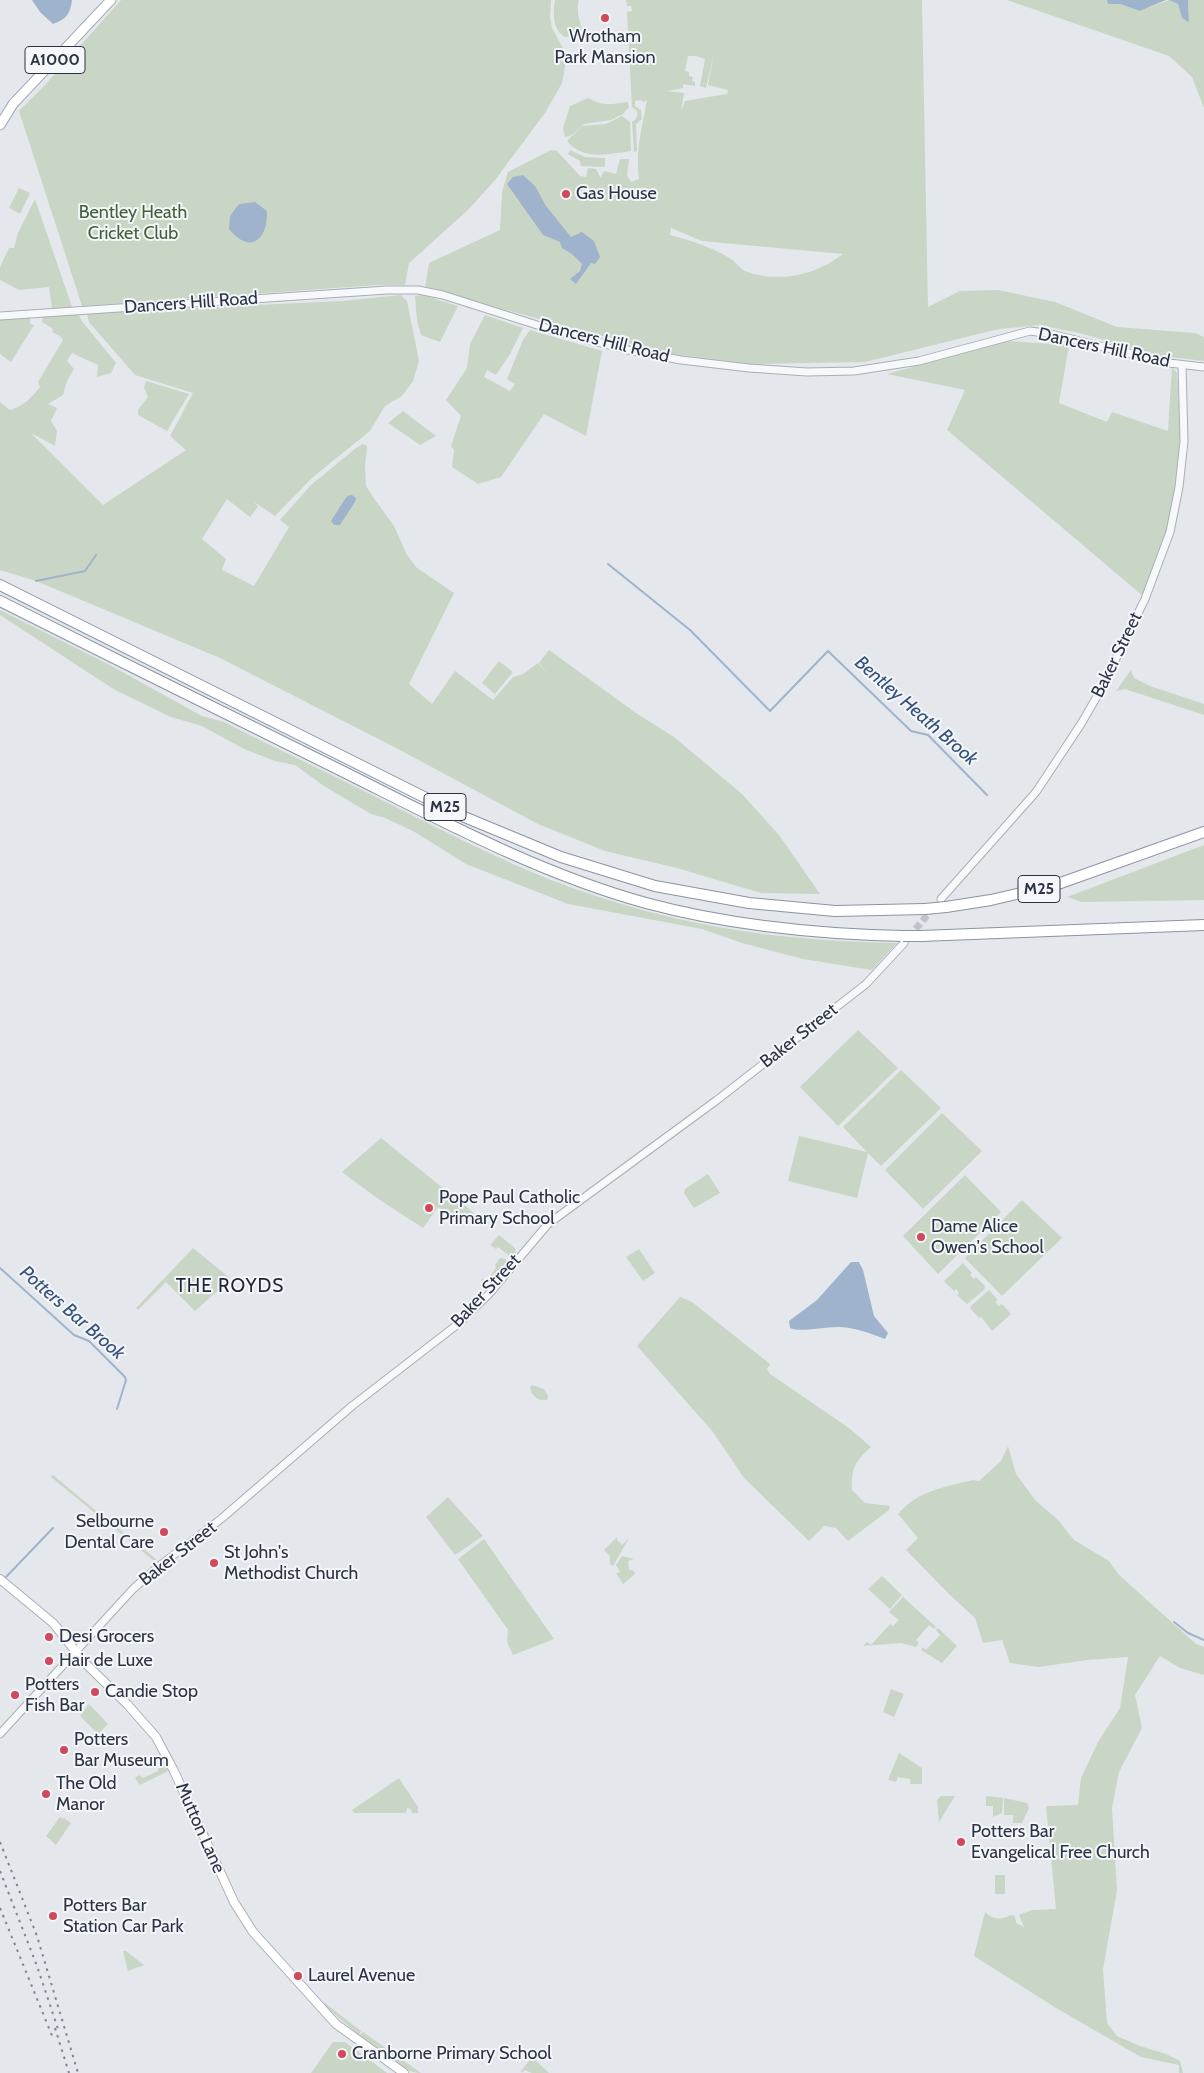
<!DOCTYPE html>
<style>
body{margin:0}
canvas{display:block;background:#e4e7ec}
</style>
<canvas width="1204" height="2073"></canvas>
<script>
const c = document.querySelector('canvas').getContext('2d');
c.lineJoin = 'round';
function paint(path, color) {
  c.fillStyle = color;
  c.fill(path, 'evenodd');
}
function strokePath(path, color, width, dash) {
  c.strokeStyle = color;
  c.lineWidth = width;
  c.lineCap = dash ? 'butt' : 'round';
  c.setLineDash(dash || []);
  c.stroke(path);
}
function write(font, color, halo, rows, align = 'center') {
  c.font = font + ' Cabin,sans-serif';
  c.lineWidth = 4;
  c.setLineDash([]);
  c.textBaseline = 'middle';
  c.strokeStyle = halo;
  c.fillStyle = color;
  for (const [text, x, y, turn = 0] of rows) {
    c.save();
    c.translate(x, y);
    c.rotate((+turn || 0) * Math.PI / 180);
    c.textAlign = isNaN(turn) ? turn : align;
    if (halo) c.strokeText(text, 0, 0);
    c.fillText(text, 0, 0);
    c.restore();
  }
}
const green = new Path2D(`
 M121,0H551L550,17L552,28L564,50L565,67L562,83L545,113L495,180L469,209L409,263L405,285H378L82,306L19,111L45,85Z
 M555,0H579C576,10 579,19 582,29L575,36L565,37C552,29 553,13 555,0Z
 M626,0H922L928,307L960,291L998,290L1055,302L1117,327L1195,333L1204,337V361L1161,356L1083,334L1040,325L999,329L865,362L752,364L665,353L425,288L429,263L500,230L502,192L508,172L551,150L557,151L580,176L586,177L588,168L596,169L600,177H601L604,171L616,174L620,159H629L627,175L631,182L639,179C635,152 642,127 647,100L644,102L640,100L635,101V106L641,110L642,119L636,124L637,151L634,152L632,122C640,117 639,111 632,107L627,12L632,11L631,6H627ZM714,54L708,85L728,90L727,94L685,101L681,111L684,93L667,91L683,88V84L695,86V82L692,81L693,77L689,76V72L685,71L688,56H696L705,59L700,86L706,88ZM671,228L702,241L843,254C816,275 778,284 745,271C740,269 736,262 731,259C712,247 692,241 670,235Z
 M1007,0H1107L1108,4H1120L1140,11L1169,0L1178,4L1182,18L1189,21L1188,0H1204V108L1192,77L1169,56Z
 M588,98C605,107 610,104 628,102L629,107L623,114L611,120L584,124L572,135L565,137L563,128L570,106Z
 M622,116L630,122L631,151C609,154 583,161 567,141L582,126L606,124Z
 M570,150L585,157L605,158V167L581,166L580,161L568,154Z
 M19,188L30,193L20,214L9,208Z
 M35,199L72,307L52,308L49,287L19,290L0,280V267L9,248H14L18,233Z
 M401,295L407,301L419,361L413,381L402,396L385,406L370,431L313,477L275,516L254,502L258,507L250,517L227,499L202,539L226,559L222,570L254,586L289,527L280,520L311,485L356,448L363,444L367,446L365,467L366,486L375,500L394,526L407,555L417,568L454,593L409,684L432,704L455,671L493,700L513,677L523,674L538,663L549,675L539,663L549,650L636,713L674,737L742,794L779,835L820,894L761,893L677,868L605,851L538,824L398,749L220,658L36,581L0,570V402L10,410C24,406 31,398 40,387L38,382L63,340L60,336L52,332L53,329L42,322L43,316L78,313L81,320L116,363L111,373L97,377L98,365L72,353L67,361L74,369L67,381L63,395L48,404L57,408L51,421L57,431L55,446L31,433L103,505L186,450L170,436L193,393L135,375L89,322L87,313L342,301Z
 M423,295L458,306L440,342L421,335L417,321L415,296Z
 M485,315L523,328L510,354L496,375L487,370L484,377L510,391L515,384L507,379L523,340L530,330L602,351L586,436L544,414L501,477L478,484L452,467L454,450L451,446L461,416L446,400L467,368L470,344Z
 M36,316L30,318V324L34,325L11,362L0,354V320Z
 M1007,341L1069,345L1059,403L1107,422L1112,412L1168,431L1172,367L1177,373C1178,396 1181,419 1180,442C1179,495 1164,548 1143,596L947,430L965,390L887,374Z
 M146,381L189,394L167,431L138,415V410L148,397L144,388Z
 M403,411L436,436L420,445L388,423Z
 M0,610L108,664L202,716L224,722C279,750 335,776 390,804C456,837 522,872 593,895C694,929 790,941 897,943L872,970L803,959L742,943L702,929L568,904L466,864L413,831L385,818L371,814L324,786L295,765L275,761L244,749L202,726L171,717L115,690L0,615Z
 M499,661L513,672L495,694L482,683Z
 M1131,670L1134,678L1150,686L1204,704V715L1125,689L1116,691Z
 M1204,845V900L1082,902L1067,897Z
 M858,1030L898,1068L838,1126L800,1087Z
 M901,1070L941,1108L881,1166L868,1153L857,1198L788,1181L799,1136L867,1152L843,1127Z
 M942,1113L982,1151L923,1209L885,1170Z
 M381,1138L474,1213L469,1220L458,1222L438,1207L423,1228L377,1198L342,1172Z
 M708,1174L720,1193L694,1208L684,1193L685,1189Z
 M965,1175L1001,1212L938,1274L903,1236Z
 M1022,1200L1062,1238L1002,1296L965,1258Z
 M499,1235L515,1248L516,1253L512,1258L498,1247L496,1249L490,1245Z
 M193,1248L231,1279L195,1311L166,1282L138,1310L136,1308Z
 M639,1249L655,1273L643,1281L626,1257Z
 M500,1258L506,1259L508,1264L486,1287L482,1283L481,1280L483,1278L485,1282L496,1268L495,1265Z
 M963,1263L972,1273L970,1275L974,1279L976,1277L985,1286L984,1290L967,1304L957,1295L959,1293L956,1289L954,1291L944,1281Z
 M989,1290L998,1300L995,1302L999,1306L1002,1304L1011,1314L992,1331L981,1317L979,1318L970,1308L971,1306Z
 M680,1297L692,1302L770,1364L767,1369L770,1374L849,1428L871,1447C855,1461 851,1469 852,1490L865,1503L890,1506L889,1510L848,1541L836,1528L824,1526L809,1541L744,1478L713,1432L637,1346Z
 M532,1385L544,1389L548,1396L547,1400C538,1402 531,1395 530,1387Z
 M1008,1446L1016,1474L1035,1500L1058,1520L1074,1540L1109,1561L1118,1574L1196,1644L1204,1647V1675L1180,1668L1160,1656L1135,1695L1142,1728L1119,1772L1112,1808L1117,1890L1103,1969L1107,2023L1117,2036L1140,2046L1166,2054L1180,2061L1183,2073H1179V2065L1141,2057L1056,2008L974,1956L985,1912C994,1920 1000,1920 1011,1915L1015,1916L1016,1923L1024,1927L1019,1915L1032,1910L1056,1909L1046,1806L1078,1805L1081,1778L1098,1742L1120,1708L1128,1657L1087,1660L1039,1667L1010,1663L1002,1640L983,1643L975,1618L950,1595L906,1550L918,1538L898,1514C917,1491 945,1487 973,1480L979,1481L1001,1461Z
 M53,1475L107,1520L106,1522L51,1477Z
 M448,1497L483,1536L455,1555L426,1517Z
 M108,1520L156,1559L154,1561L108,1523Z
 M617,1537V1540L622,1545L629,1538L613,1566L610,1564V1556L604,1550Z
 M484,1539L554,1639L513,1655L507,1642L508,1630L458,1559Z
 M622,1556L634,1559L628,1561L629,1570H633L635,1574L623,1584L616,1573L620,1572L616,1565Z
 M882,1576L902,1595L890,1609L868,1589Z
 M903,1597L936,1627L934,1629L929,1625L916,1640L919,1643L916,1647L901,1643L863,1646L867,1642L871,1645L890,1624L893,1626L899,1620L889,1612Z
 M938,1628L957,1646L942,1663L921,1650L923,1647L926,1650L940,1635L936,1630Z
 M891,1689L904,1694L894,1717L883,1712Z
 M89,1704L108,1724L98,1734L80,1716Z
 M899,1753L922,1768V1784H910V1779L898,1777L896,1782L888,1780Z
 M156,1756L161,1758L168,1771L140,1785L135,1778L139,1775L143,1778L158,1771L159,1764L154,1757Z
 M399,1778L418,1807V1813H412L411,1809L407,1808L406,1813H354L352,1810Z
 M941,1796H955L939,1822L937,1800Z
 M986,1796L1003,1798L1002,1813L993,1817V1806H986Z
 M1004,1798L1027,1803L1029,1808L1022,1823H1013V1815H1004Z
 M60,1817L63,1819L64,1818L71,1823L56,1845L46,1836Z
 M995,1875H1005V1894H995Z
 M123,1951H126L144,1965L128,1971Z
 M325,2003L361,2031L359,2035L324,2005Z
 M363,2032L421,2073C401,2073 375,2049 359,2036Z
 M333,2042H345L387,2073H311Z
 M532,2057L549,2073H532L525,2070L522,2073L521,2071Z`);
const water = new Path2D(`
 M32,0H72C70,15 66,19 53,24L40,12Z
 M1107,0H1166L1140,11L1120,4H1108Z
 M1169,0H1188L1189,22L1182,18L1178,4Z
 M523,175L535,186L546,206L571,237L582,232L594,241L600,257L595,264L591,263L576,284L570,279L580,271L582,264L572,254L562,248L560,242L543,235L507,184L513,177Z
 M255,202L267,211C268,240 250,255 229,229L230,216L239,204Z
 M352,495L356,498L355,502L340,525H334L331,521L347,496Z
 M851,1262H859L863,1270L874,1316L888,1333L885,1339C869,1333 857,1328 840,1327C826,1326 799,1333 790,1328L789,1321L817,1300Z`);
const stream = new Path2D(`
 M608,564L690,630L770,711L828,651L911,731L928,735L987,795
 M36,581L85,571L96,555
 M0,1268L74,1335L89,1341L125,1377L126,1380L117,1409
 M6,1577L53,1528
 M1174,1622L1188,1633L1204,1640`);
const tertiaryTunnel = new Path2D(`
 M909,937L934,907`);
const tertiary = new Path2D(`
 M0,316L387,290H418L443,295L559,332L628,350L681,360L749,368L807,372L854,371L919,361L1030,331L1051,334L1169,363L1204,367
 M941,899L1036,792L1081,724L1099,693L1145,599L1170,532L1179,487L1184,441L1182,365
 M0,1734L133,1589L158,1567L221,1519L352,1406L458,1324L489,1294L548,1224L717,1100L866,984L904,943`);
const secondary = new Path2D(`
 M0,1579L53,1623L85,1663L127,1704L156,1737L174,1771L234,1902L253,1932L336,2024L404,2073`);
const primary = new Path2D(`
 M0,125L13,104L111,0`);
const motorway = new Path2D(`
 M0,585L462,816L561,857L655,886L749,903L835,911L925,909
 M0,601C115,659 231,716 346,773C444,822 541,874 646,903C731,926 816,934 903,936
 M946,907L991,900L1055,885L1204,832
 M921,936L1204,925`);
const rail = new Path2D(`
 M0,1842L37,1936L78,2073
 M0,1871L37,1966L59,2032
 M0,1908L53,2038
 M55,2028L69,2073`);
const motorwayBridge = new Path2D(`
 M925,909L946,907
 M903,936H921`);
const markers = [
 [605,18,5,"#d1495b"],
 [566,194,5,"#d1495b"],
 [429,1208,5,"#d1495b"],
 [921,1237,5,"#d1495b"],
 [164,1532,5,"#d1495b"],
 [214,1563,5,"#d1495b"],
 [49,1637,5,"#d1495b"],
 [49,1661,5,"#d1495b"],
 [95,1692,5,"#d1495b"],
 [15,1695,5,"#d1495b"],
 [64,1750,5,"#d1495b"],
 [46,1794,5,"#d1495b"],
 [961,1842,5,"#d1495b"],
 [53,1916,5,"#d1495b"],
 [298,1976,5,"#d1495b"],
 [342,2054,5,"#d1495b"]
];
const shields = [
 [55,60,60],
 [445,807,42],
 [1039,889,42]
];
const shieldNames = [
 ["A1000",55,60],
 ["M25",445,807],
 ["M25",1039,889]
];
const poiNames = [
 ["Wrotham",605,37,"center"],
 ["Park Mansion",605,58,"center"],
 ["Gas House",576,194],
 ["Pope Paul Catholic",439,1198],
 ["Primary School",439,1219],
 ["Dame Alice",931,1227],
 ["Owen's School",931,1248],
 ["Selbourne",154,1522,"right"],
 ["Dental Care",154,1543,"right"],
 ["St John's",224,1553],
 ["Methodist Church",224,1574],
 ["Desi Grocers",59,1637],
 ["Hair de Luxe",59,1661],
 ["Potters",25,1685],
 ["Fish Bar",25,1706],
 ["Candie Stop",105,1692],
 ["Potters",74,1740],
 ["Bar Museum",74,1761],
 ["The Old",56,1784],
 ["Manor",56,1805],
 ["Potters Bar",971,1832],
 ["Evangelical Free Church",971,1853],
 ["Potters Bar",63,1906],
 ["Station Car Park",63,1927],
 ["Laurel Avenue",308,1976],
 ["Cranborne Primary School",352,2054]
];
const parkNames = [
 ["Bentley Heath",133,213],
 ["Cricket Club",133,234]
];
const streetNames = [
 ["Dancers Hill Road",191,303,-4],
 ["Dancers Hill Road",604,341,14],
 ["Dancers Hill Road",1104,348,12],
 ["Baker Street",1117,655,-64],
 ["Baker Street",799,1036,-38],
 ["Baker Street",486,1291,-47],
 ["Baker Street",178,1554,-38],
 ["Mutton Lane",200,1828,66]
];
const waterNames = [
 ["Bentley Heath Brook",916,711,41],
 ["Potters Bar Brook",72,1313,41]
];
const neighbourhoodNames = [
 ["THE ROYDS",230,1286]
];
paint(green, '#c9d6c5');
paint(water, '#9fb4cc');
strokePath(stream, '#9fb4cc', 2);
strokePath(tertiaryTunnel, '#bfc3cb', 7, [7, 3.5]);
strokePath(tertiary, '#a9aeb7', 9);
strokePath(secondary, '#a9aeb7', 10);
strokePath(primary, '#a3abb8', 11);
strokePath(motorway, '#8b94a3', 12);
strokePath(tertiary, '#f7f8fa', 7);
strokePath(secondary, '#fff', 8);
strokePath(primary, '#fff', 9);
strokePath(motorway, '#fff', 10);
strokePath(rail, '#7d8696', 2, [2.5, 5]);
strokePath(motorwayBridge, '#8b94a3', 12, []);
strokePath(motorwayBridge, '#fff', 10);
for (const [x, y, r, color] of markers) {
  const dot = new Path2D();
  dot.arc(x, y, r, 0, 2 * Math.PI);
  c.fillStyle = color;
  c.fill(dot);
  strokePath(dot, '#f4f6f9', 2);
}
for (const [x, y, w] of shields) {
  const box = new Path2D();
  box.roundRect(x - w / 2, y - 13.5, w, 27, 4);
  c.fillStyle = '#f4f6f9';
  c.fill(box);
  strokePath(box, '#2b3445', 1);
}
write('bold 16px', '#2b3445', null, shieldNames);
write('18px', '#2b3445', '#f4f6f9', poiNames, 'left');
write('18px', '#3f6138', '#f4f6f9', parkNames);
write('18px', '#2b3445', '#f4f6f9', streetNames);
write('italic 19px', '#34527a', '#f4f6f9', waterNames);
c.letterSpacing = '1px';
write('19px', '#1d2536', '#f4f6f9', neighbourhoodNames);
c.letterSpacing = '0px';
</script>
